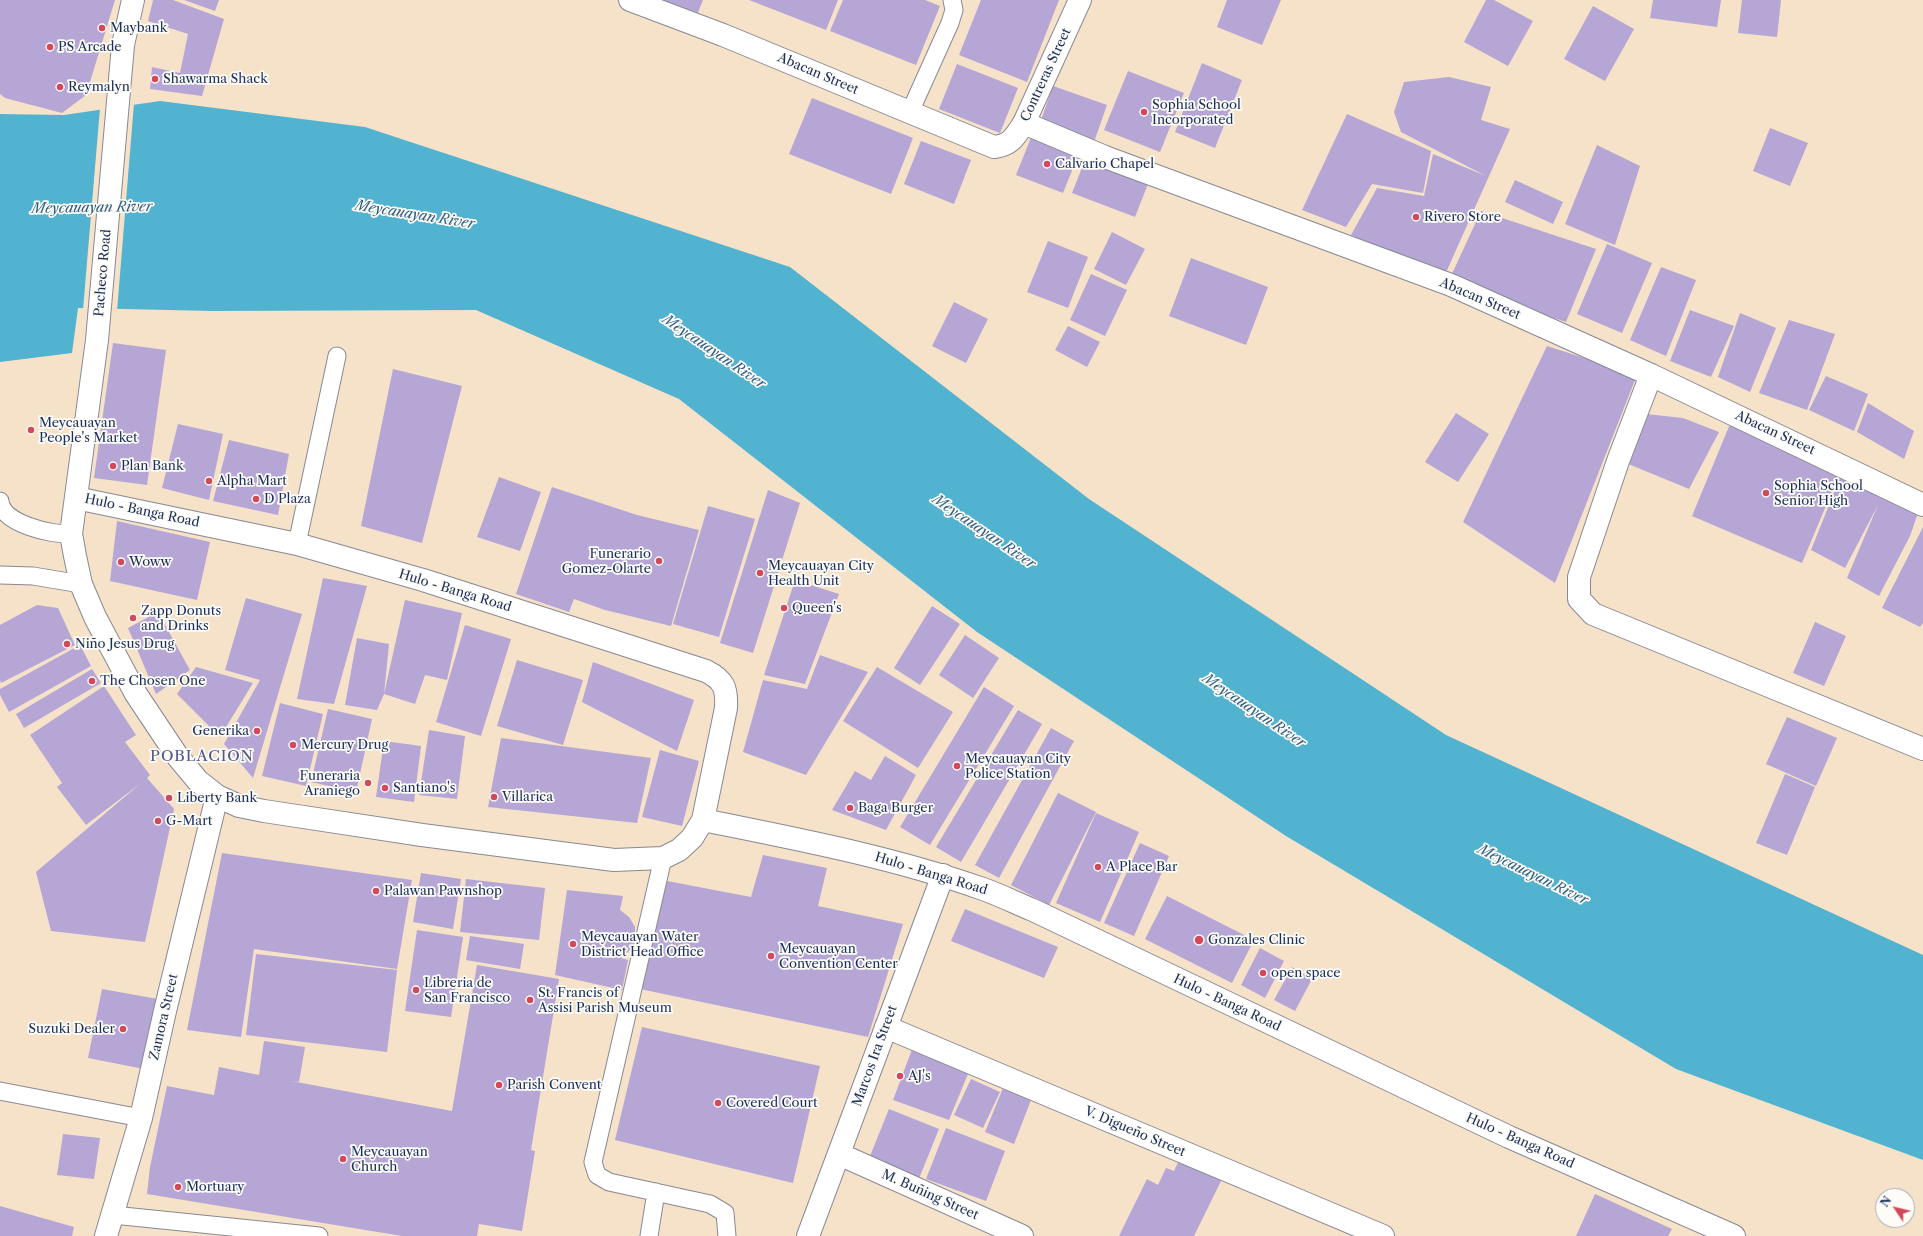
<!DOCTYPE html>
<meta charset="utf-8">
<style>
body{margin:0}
#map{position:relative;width:1923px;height:1236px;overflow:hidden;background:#f5e2c9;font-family:"Libre Caslon Text",serif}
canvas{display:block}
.north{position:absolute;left:1875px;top:1188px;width:40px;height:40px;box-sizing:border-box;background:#fdfcf7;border:1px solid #a3aaba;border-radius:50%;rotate:305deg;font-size:11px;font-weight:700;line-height:16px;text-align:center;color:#1b2f5e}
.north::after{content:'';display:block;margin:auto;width:14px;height:18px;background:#d1495b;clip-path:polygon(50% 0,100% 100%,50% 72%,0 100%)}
</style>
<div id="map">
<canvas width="1923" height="1236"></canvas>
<div class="north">N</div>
</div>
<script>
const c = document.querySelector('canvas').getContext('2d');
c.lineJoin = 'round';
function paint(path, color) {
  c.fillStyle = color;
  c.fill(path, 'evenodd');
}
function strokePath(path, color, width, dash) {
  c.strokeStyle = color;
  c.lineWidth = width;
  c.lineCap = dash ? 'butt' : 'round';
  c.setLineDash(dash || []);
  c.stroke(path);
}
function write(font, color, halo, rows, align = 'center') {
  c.font = font + ' "Libre Caslon Text",serif';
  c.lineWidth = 3.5;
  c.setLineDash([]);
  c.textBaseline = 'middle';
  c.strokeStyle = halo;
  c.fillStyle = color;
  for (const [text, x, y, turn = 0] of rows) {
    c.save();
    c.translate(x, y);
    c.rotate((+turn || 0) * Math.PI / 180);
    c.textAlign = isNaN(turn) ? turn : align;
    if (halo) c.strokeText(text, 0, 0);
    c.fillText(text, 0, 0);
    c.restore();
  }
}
const water = new Path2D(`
 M160,101L365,127L790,267L1089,499L1446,735L1923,955V1160L1676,1069L1286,836L977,632L679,399L476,310L213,311L78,308L72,353L0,362V114L64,115Z`);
const pier = new Path2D(`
 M134,103L117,311L83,310L100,108Z`);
const building = new Path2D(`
 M0,0H115L86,95L62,113L5,98L0,94Z
 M153,0H173L224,19L202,96L150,89L152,67L180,73L188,34L148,21Z
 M184,0H219L215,11Z
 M661,0H703L697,15Z
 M749,0H838L826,30Z
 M843,0H925L940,6L916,65L830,31Z
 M981,0H1059L1027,82L959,55Z
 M1227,0H1281L1262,45L1217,27Z
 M1486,0H1494L1533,21L1508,66L1464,42Z
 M1653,0H1721L1717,27L1650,18Z
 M1742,0H1781L1777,37L1738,33Z
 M1593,6L1634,29L1605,81L1564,59Z
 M1202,63L1242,80L1215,148L1175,132Z
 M957,64L1018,88L1000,133L939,109Z
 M1128,71L1184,93L1160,152L1104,130Z
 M1449,77L1491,87L1481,120L1510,129L1444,277L1351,235L1377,188L1424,196L1433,154L1486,176L1401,132L1394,112L1404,82Z
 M1053,86L1107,105L1094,142L1040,123Z
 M812,98L913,138L891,194L789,154Z
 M1347,114L1431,151L1423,193L1372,184L1346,227L1302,210Z
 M1770,128L1808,143L1790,186L1753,171Z
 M1032,135L1079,153L1063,193L1016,175Z
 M921,141L971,160L954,204L904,184Z
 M1597,145L1640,166L1615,245L1565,224Z
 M1085,160L1148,184L1135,217L1072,193Z
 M1515,180L1563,202L1553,224L1505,202Z
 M1481,211L1596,249L1566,322L1451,284V276Z
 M1112,232L1145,249L1126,285L1094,269Z
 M1048,241L1088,257L1068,308L1027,292Z
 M1607,244L1652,263L1622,333L1577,314Z
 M1191,258L1268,287L1246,345L1169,316Z
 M1661,267L1696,280L1666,356L1630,340Z
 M1091,274L1127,290L1105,336L1070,320Z
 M954,302L988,319L966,363L932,346Z
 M1690,310L1734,326L1711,377L1670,361Z
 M1740,313L1776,328L1750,392L1718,377Z
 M1789,320L1835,334L1807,410L1759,393Z
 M1068,326L1100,342L1087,367L1055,350Z
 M113,343L166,350L147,485L94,478Z
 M1547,346L1637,375L1555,583L1463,522Z
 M393,369L462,386L422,543L361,526Z
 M1826,376L1868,394L1854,431L1809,410Z
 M1868,403L1914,431L1904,459L1857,432Z
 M1456,413L1489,434L1458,482L1425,462Z
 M1646,414L1683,418L1719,432L1689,489L1626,463Z
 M178,424L223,434L209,500L162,488Z
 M1730,424L1841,470L1802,563L1692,516Z
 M229,440L289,454L278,515L213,501Z
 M1843,470L1919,510L1910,536L1879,596L1847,578L1878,505L1845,568L1811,550Z
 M499,477L541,492L520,551L477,537Z
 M552,487L637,515L699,530L671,626L605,610L574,599L569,612L516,594Z
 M768,490L800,503L753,653L720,643Z
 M708,506L755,519L719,637L673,624Z
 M117,521L210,542L197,600L110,581Z
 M1923,527V623L1920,627L1882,608Z
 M323,578L367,586L334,704L297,699Z
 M795,580L839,594L805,684L764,675Z
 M246,598L302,614L253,778L224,744L260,680L225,670Z
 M405,600L462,613L447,680L425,675L415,704L384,694L377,710L345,705L357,638L389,644L384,694Z
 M37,605L58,608L75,645L1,683L0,680V625Z
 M932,606L960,624L920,685L894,668Z
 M158,612L190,670L156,694L128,628Z
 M1815,622L1846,636L1824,686L1793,673Z
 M465,625L511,639L481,736L436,722Z
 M965,635L999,658L973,698L939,675Z
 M80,645L91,666L9,712L0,695V689Z
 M820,655L868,672L806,775L743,752L763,680L807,689Z
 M517,660L583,680L563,745L497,726Z
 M593,662L694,700L677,751L582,702Z
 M196,667L253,683L220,737L177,694Z
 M877,667L953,712L918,768L843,721Z
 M92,669L101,683L24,728L16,714Z
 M104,686L136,735L125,742L150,775L147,778L174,809L145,942L51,931L36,872L141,783L86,825L57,787L62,783L30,735Z
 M984,687L1014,706L930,845L900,827Z
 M280,703L323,714L306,786L262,776Z
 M328,709L372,719L356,792L311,782Z
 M1018,710L1042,724L961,862L936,847Z
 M1787,717L1837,738L1816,786L1766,764Z
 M1051,728L1074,741L999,878L975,865Z
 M429,730L465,736L457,799L419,795Z
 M501,738L651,758L637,823L488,807Z
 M384,741L421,746L414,802L376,797Z
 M660,750L699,761L682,826L642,817Z
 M885,756L916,775L886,830L832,810L855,771L871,780Z
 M1785,774L1815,787L1787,855L1756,843Z
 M1058,793L1096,812L1049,905L1011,885Z
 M1096,813L1139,832L1100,922L1056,903Z
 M1140,843L1169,856L1134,936L1104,923Z
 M222,853L412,880L397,969L254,949L241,1037L187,1030Z
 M763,855L827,868L818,906L903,924L868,1037L640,989L667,881L751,897Z
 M421,873L461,879L453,929L413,922Z
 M466,879L545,888L539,940L460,932Z
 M567,890L623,896L620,910L629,917L635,927V939L630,950L621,958L628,960L622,990L555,975Z
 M1167,896L1254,940L1232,983L1145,939Z
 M965,909L1058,947L1044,978L951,941Z
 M417,930L463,937L451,1017L405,1011Z
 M470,936L524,944L520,969L466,960Z
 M1260,948L1284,961L1265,998L1241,985Z
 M256,954L397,970L387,1052L246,1035Z
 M477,965L559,979L531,1150L535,1151L522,1231L479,1224L477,1236H402L147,1194L150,1167L167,1086L214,1095L219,1067L259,1075L264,1041L305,1047L299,1082L291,1081L452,1111Z
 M1292,967L1312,979L1295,1011L1274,1000Z
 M102,989L158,999L144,1069L88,1058Z
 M642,1027L820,1066L793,1183L615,1140Z
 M913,1047L970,1069L949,1120L893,1100Z
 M971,1079L1000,1092L983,1128L954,1115Z
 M1003,1088L1031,1100L1014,1144L985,1132Z
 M889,1109L939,1129L918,1181L868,1161Z
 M946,1128L1005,1151L986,1201L926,1179Z
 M63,1134L100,1138L94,1179L57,1175Z
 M1180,1158L1222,1179L1194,1236H1119L1147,1179L1158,1185L1166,1168L1174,1171Z
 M1595,1194L1672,1229L1668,1236H1576Z
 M0,1206L74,1227L72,1236H0Z`);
const service = new Path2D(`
 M910,112L950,23L954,10L952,0
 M0,501C2,524 52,535 71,534
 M297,544L337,356
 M0,575L33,576L81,584
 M663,858L593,1162L597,1175L609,1182L710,1204L725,1213L727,1236
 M0,1091L141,1118
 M113,1215L319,1236
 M649,1236L656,1192`);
const minor = new Path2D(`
 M1024,123L1105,157L1451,285L1651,375L1923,505
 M1651,375L1618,461L1579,577V599L1593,614L1923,749
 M886,1027L1383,1236
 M839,1154L1022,1236
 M106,1236L141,1118L165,1011L217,796`);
const tertiary = new Path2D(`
 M630,0L723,35L994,147C1011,145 1015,137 1024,123L1080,0
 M808,1236L943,875`);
const secondary = new Path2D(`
 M76,498L297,544L423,580L706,671C724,680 727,688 726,708L703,820L692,838L679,850L663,858L614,860L422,835L264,811L239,806L217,796L198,781L178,757L136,694L95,617L81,584L75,556L71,534L97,340L123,45L133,0
 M703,820C797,839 892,857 983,889C1000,895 1016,903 1033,910L1509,1137L1734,1236`);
const markers = [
 [102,28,4,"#d1495b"],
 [50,47,4,"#d1495b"],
 [155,79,4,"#d1495b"],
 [60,87,4,"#d1495b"],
 [1144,112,4,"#d1495b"],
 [1047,164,4,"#d1495b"],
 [1416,217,4,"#d1495b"],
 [31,430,4,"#d1495b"],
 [113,466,4,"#d1495b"],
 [209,481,4,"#d1495b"],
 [1766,493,4,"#d1495b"],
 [256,499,4,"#d1495b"],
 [659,561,4,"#d1495b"],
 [121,562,4,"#d1495b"],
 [760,573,4,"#d1495b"],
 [784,608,4,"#d1495b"],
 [133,618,4,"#d1495b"],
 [67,644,4,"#d1495b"],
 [92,681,4,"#d1495b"],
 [257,731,4,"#d1495b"],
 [293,745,4,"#d1495b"],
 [957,766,4,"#d1495b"],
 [368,783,4,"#d1495b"],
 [385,788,4,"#d1495b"],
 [494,797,4,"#d1495b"],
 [169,798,4,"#d1495b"],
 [850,808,4,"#d1495b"],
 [158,821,4,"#d1495b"],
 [1098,867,4,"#d1495b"],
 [376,891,4,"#d1495b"],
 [1199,940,5,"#d1495b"],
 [573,944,4,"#d1495b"],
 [771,956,4,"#d1495b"],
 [1263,973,4,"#d1495b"],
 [416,990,4,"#d1495b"],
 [530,1000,4,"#d1495b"],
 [123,1029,4,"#d1495b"],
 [900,1076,4,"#d1495b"],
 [499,1085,4,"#d1495b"],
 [718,1103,4,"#d1495b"],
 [343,1159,4,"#d1495b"],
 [178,1187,4,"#d1495b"]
];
const poiNames = [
 ["Maybank",110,28],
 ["PS Arcade",58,47],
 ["Shawarma Shack",163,79],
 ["Reymalyn",68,87],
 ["Sophia School",1152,105],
 ["Incorporated",1152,120],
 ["Calvario Chapel",1055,164],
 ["Rivero Store",1424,217],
 ["Meycauayan",39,423],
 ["People's Market",39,438],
 ["Plan Bank",121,466],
 ["Alpha Mart",217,481],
 ["Sophia School",1774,486],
 ["Senior High",1774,501],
 ["D Plaza",264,499],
 ["Funerario",651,554,"right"],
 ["Gomez-Olarte",651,569,"right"],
 ["Woww",129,562],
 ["Meycauayan City",768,566],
 ["Health Unit",768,581],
 ["Queen's",792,608],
 ["Zapp Donuts",141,611],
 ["and Drinks",141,626],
 ["Niño Jesus Drug",75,644],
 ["The Chosen One",100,681],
 ["Generika",249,731,"right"],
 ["Mercury Drug",301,745],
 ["Meycauayan City",965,759],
 ["Police Station",965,774],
 ["Funeraria",360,776,"right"],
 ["Araniego",360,791,"right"],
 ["Santiano's",393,788],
 ["Villarica",502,797],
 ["Liberty Bank",177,798],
 ["Baga Burger",858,808],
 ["G-Mart",166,821],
 ["A Place Bar",1106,867],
 ["Palawan Pawnshop",384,891],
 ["Meycauayan Water",581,937],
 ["District Head Office",581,952],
 ["Gonzales Clinic",1208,940],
 ["Meycauayan",779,949],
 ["Convention Center",779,964],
 ["open space",1271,973],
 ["Libreria de",424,983],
 ["San Francisco",424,998],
 ["St. Francis of",538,993],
 ["Assisi Parish Museum",538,1008],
 ["Suzuki Dealer",115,1029,"right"],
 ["AJ's",908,1076],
 ["Parish Convent",507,1085],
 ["Covered Court",726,1103],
 ["Meycauayan",351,1152],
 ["Church",351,1167],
 ["Mortuary",186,1187]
];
const streetNames = [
 ["Abacan Street",818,74,23],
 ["Contreras Street",1046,75,-65],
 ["Pacheco Road",103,273,-85],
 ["Abacan Street",1480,299,23],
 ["Abacan Street",1775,433,25],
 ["Hulo - Banga Road",142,511,12],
 ["Hulo - Banga Road",455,591,17],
 ["Hulo - Banga Road",931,874,17],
 ["Hulo - Banga Road",1227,1003,25],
 ["Zamora Street",164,1017,-77],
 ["Marcos Ira Street",875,1056,-70],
 ["V. Digueño Street",1135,1132,23],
 ["Hulo - Banga Road",1520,1141,24],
 ["M. Buñing Street",930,1195,24]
];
const waterNames = [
 ["Meycauayan River",92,208,-1],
 ["Meycauayan River",415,215,9],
 ["Meycauayan River",714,352,34],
 ["Meycauayan River",984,532,34],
 ["Meycauayan River",1254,711,34],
 ["Meycauayan River",1533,875,26]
];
const quarterNames = [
 ["POBLACION",202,757]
];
paint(water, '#52b3d0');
paint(pier, '#f5e2c9');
paint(building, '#b5a6d6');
strokePath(service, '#888894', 19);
strokePath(minor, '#888894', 24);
strokePath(tertiary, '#888894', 24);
strokePath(secondary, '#888894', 24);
strokePath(service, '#fff', 17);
strokePath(minor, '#fff', 22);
strokePath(tertiary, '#fff', 22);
strokePath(secondary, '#fff', 22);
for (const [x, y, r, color] of markers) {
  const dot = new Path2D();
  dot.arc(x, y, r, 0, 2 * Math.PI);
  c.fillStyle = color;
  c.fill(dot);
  strokePath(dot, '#fdfcf7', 1.5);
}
write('13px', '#1b2f5e', '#fdfcf7', poiNames, 'left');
write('13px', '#1b2f5e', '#fdfcf7', streetNames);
write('italic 14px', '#2e5d86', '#fdfcf7', waterNames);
c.letterSpacing = '1px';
write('15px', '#515988', '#fdfcf7', quarterNames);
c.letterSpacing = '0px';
</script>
